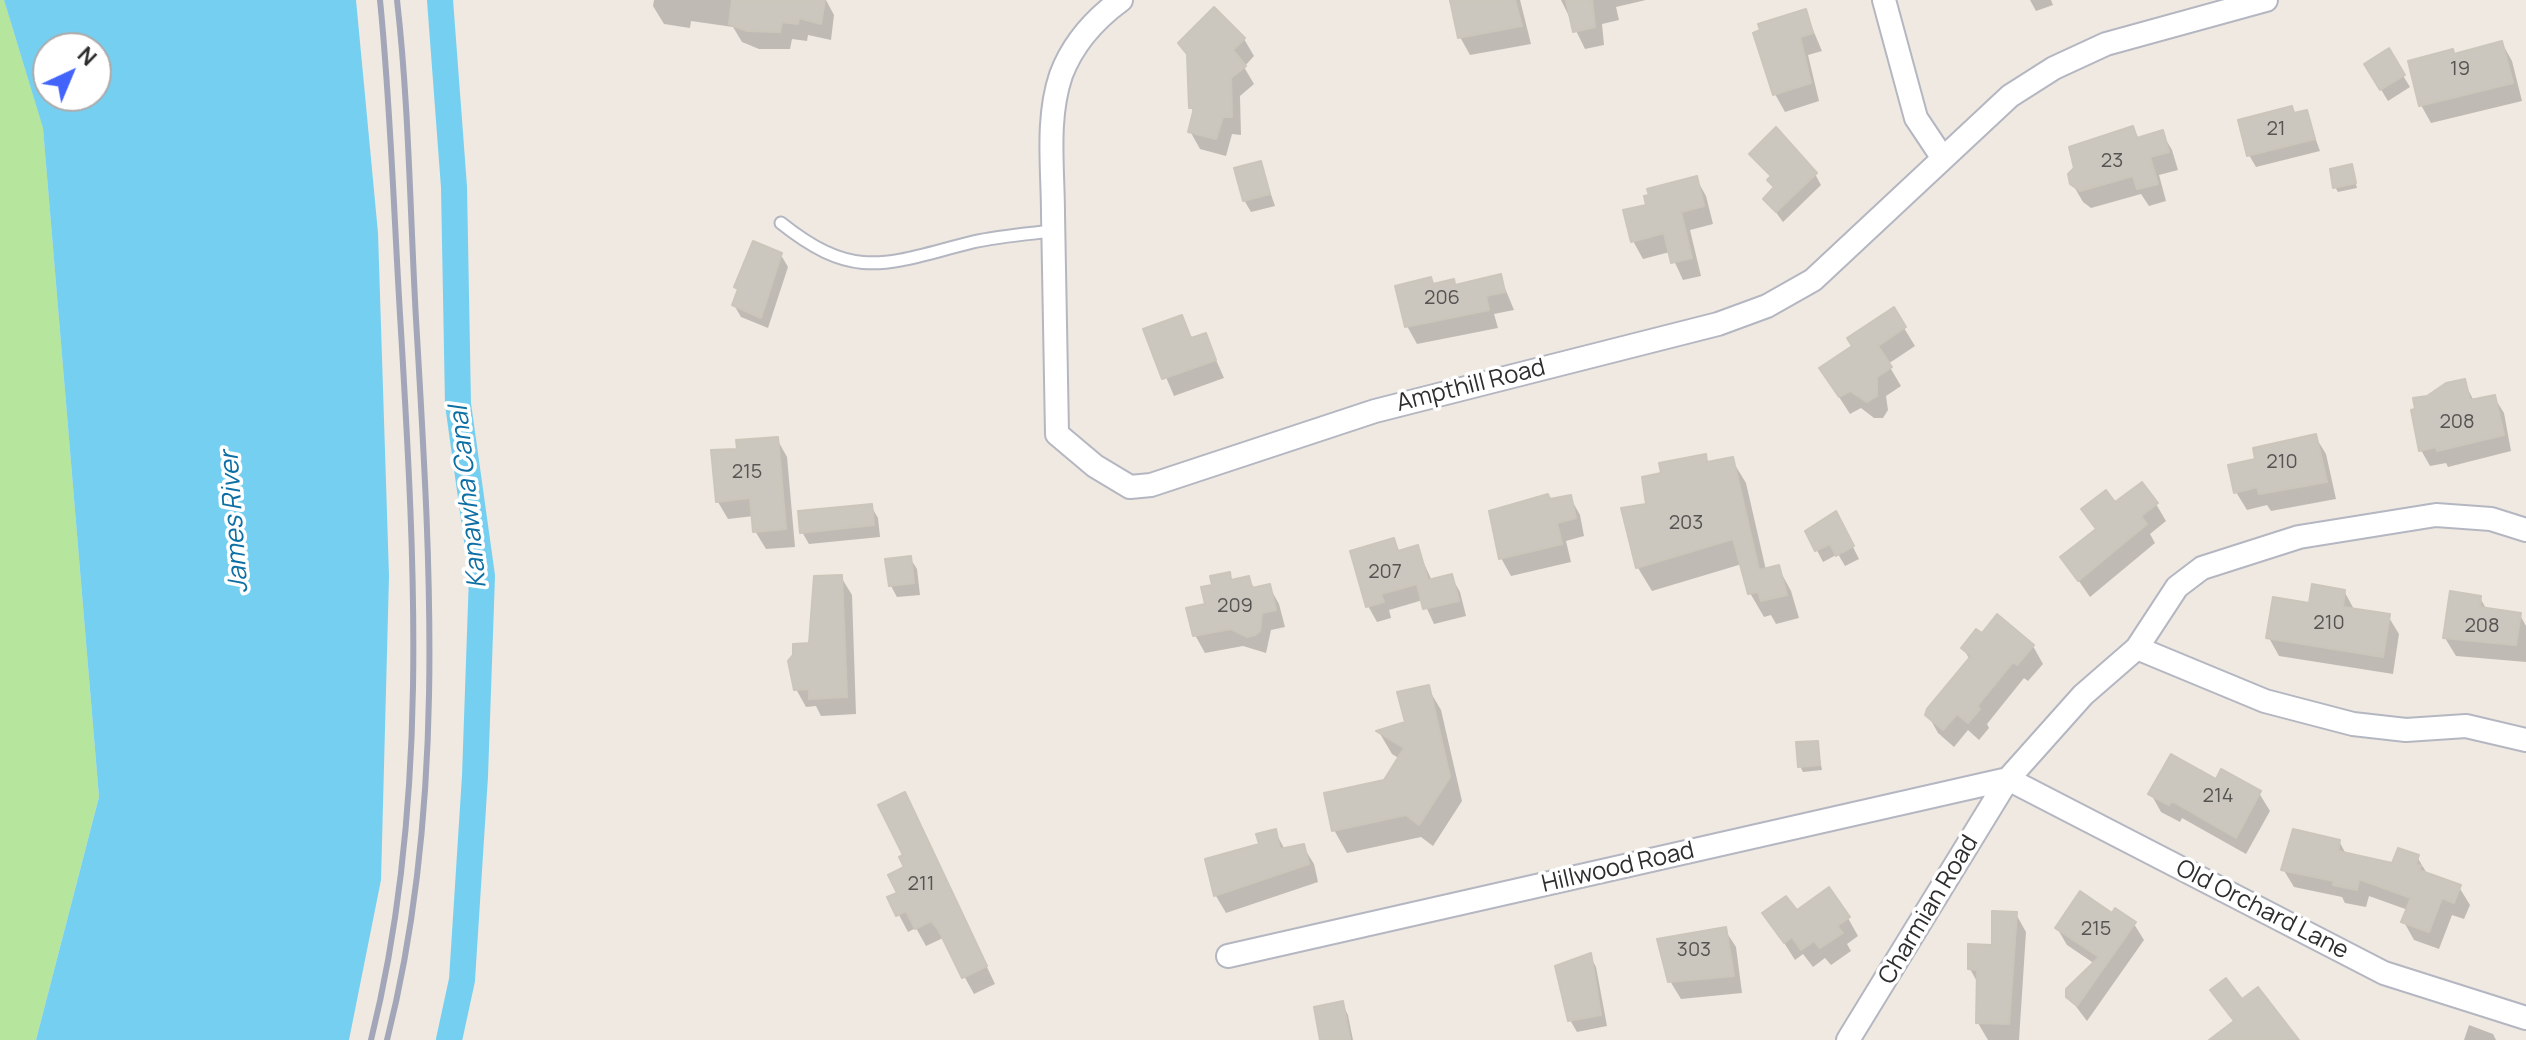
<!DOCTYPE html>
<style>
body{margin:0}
#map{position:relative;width:2526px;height:1040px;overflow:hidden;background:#efe9e1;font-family:Manrope,sans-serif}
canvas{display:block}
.north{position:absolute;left:32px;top:32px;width:80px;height:80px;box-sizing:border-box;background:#fff;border:2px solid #ababab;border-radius:50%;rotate:44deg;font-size:22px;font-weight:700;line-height:32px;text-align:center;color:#2e2e2e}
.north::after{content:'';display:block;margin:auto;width:28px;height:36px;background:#4264fb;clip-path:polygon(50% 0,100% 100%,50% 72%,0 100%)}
</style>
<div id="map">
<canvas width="2526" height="1040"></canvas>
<div class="north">N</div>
</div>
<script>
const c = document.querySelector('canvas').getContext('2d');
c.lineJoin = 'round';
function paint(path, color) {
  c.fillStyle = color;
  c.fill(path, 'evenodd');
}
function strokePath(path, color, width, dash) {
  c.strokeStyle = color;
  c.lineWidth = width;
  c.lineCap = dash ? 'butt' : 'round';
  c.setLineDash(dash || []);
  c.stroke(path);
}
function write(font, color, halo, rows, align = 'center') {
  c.font = font + ' Manrope,sans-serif';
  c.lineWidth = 7;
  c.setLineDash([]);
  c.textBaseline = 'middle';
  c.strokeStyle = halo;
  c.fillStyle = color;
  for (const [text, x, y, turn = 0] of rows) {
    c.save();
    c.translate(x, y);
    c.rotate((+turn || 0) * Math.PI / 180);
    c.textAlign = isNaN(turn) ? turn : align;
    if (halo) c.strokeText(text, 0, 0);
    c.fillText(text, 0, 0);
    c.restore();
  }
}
const green = new Path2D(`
 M0,0H4L43,127L99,797L36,1040H0Z`);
const water = new Path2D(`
 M4,0H356L378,233L389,576L381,880L349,1040H36L99,797L43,128ZM48,48H96V96H48Z`);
const shadow = new Path2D(`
 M654,0H826L834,15L831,40L808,35L807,41L792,39L790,49H759L742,42L733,27L691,21L690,28L664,24L653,6Z
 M1449,0H1520L1531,44L1470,55L1460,37Z
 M1561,0H1646L1616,7L1619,20L1602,24L1604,45L1585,49Z
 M2030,0H2051L2053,5L2036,11Z
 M1805,11L1822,51L1808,55L1819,101L1785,112L1775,94Z
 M1244,39L1254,56L1244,67L1254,84L1240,96L1241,135L1232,134L1226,156L1200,149L1190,131L1194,114L1191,107L1189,59L1181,44Z
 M2502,43L2512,61L2522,101L2431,123L2421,105L2455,56Z
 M2388,51L2410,87L2388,101L2366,65Z
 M2306,112L2320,151L2256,167L2249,155Z
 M2133,128L2139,139L2162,133L2172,150L2178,170L2159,175L2166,201L2149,206L2141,194L2091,208L2083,202L2072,183L2076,168Z
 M1752,154L1815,174L1821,185L1783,222L1766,199L1775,189L1772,178Z
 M1260,163L1275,206L1251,212L1244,200Z
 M2351,166L2357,188L2338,192L2335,187Z
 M1696,178L1706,196L1713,224L1690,230L1701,276L1683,280L1670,252L1643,259L1633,241L1648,206Z
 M781,255L788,267L768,328L741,317L734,305L739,292L736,287Z
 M1500,276L1514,310L1494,314L1498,328L1417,344L1407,326L1430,279L1434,286L1453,282L1456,287Z
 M1893,310L1915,346L1888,364L1901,386L1886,396L1888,410L1883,418H1874L1861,408L1850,414L1832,386L1854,347Z
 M1181,317L1193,340L1205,335L1224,378L1174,396L1146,330Z
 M2464,382L2474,401L2494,397L2504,413L2511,451L2448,467L2446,463L2430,466L2421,450L2427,398Z
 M2315,436L2326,454L2336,499L2271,511L2267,505L2247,510L2236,492L2258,461Z
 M777,439L787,457L795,547L766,549L755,531L754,516L728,519L718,502L739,450Z
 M1705,457L1709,463L1732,460L1746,483L1766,570L1778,567L1791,591L1799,618L1776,624L1771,615L1764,617L1750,593L1742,564L1652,591L1638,568L1624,510L1648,505L1663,475Z
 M1570,497L1580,515L1584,536L1566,541L1571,562L1511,576L1501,558L1550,501Z
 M2156,504L2166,521L2150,534L2155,543L2090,597L2062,557L2097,531L2084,509Z
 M871,506L878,518L880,537L809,544L802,532Z
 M1842,525L1859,559L1845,566L1838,554L1823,562L1807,531Z
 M1393,541L1400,553L1417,548L1432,581L1451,576L1460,592L1466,616L1434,624L1423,600L1389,610L1391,618L1377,622L1368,606Z
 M910,558L917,569L920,595L897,597L891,586L888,560Z
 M1229,574L1233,581L1248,578L1255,589L1269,586L1279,604L1285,627L1271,630L1266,653L1243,646L1205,653L1195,635L1214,586Z
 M841,577L852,595L856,714L821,716L816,706L806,707L796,689L811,645Z
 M2344,591L2355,611L2388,616L2399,634L2393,674L2279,656L2269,638L2310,605Z
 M2480,598L2487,610L2520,615L2526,626V662L2456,656L2445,638Z
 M2033,646L2043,664L2028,681L2024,678L1987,724L1989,728L1979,740L1968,730L1954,747L1938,733L1928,715L1970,660L1963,648Z
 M1428,688L1441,710L1462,801L1433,846L1421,837L1347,853L1334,830L1386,781L1400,759L1392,754L1379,732L1407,724Z
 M1817,743L1822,770L1803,772L1800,766Z
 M2259,793L2270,811L2246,854L2182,818L2180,822L2161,812L2151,794Z
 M914,812L995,984L974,994L943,938L926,946L916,928L908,932L890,898L900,894Z
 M1275,831L1285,850L1303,846L1314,864L1318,882L1226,913L1216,896L1207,861L1261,845Z
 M2339,841L2347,856L2393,866L2417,857L2428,875L2459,887L2470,905L2464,919L2452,915L2439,949L2414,940L2404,922L2408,910L2369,896L2366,907L2345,903L2342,897L2294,887L2283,869Z
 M1797,912L1848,918L1858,936L1847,944L1851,951L1831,965L1825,958L1813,967L1803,954L1795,960L1765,913Z
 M2016,914L2026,932L2019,1040H1988L1978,1023L1979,985L1970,969L1993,947Z
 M2113,915L2134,924L2144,940L2087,1021L2068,996L2095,964L2067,945L2057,928Z
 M1725,930L1736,947L1742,993L1681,999L1670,981Z
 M1590,956L1596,967L1607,1026L1577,1032L1570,1020Z
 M1342,1003L1348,1015L1353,1040H1322Z
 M2469,1025L2493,1034L2496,1040H2464Z`);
const canal = new Path2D(`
 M440,0L454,187L458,404L482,576L475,776L462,980L449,1040`);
const building = new Path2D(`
 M732,0H825L821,24L799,18L798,24L782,22L780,32L747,31L729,24Z
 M1450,0H1515L1522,26L1458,38Z
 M1566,0H1592L1595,27L1573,32Z
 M1214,7L1245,38L1233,50L1246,66L1231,78L1232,117H1223L1216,139L1188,132L1194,108H1189L1187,54L1178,43Z
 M1806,9L1813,33L1800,37L1811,83L1773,95L1753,33L1760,30L1758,24Z
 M2502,41L2513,83L2419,106L2408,61L2453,49L2454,54Z
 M2389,48L2405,75L2380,90L2364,64Z
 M2292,106L2294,113L2307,110L2315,139L2247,156L2238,120Z
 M2133,126L2137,138L2163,130L2169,152L2150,157L2158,184L2137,189L2133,176L2080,191L2070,184L2068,174L2074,168L2069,147Z
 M1776,127L1817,173L1776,212L1763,199L1774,187L1767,180L1771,176L1749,154Z
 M1261,161L1270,194L1243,201L1234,168Z
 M2352,164L2356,183L2333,188L2330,169Z
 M1697,176L1704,206L1681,212L1692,258L1671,263L1664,233L1631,242L1623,210L1646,205L1644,196L1649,195L1647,189Z
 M753,241L782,253L761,318L732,305L738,289L734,287Z
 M1501,274L1505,292L1486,296L1489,310L1405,327L1395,286L1431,277L1433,284L1454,279L1455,285Z
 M1894,307L1906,327L1878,346L1892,367L1877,377V396L1867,402L1850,391L1839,397L1819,368L1852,346L1847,338Z
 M1182,315L1191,338L1206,333L1216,360L1162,379L1143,329Z
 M2465,379L2470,400L2495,395L2504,435L2437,451L2436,447L2419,451L2411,410L2415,409L2413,398L2427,396L2446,383Z
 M2316,434L2327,482L2259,494L2257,487L2234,493L2228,465L2255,459L2253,448Z
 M778,437L786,529L753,532L750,498L716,502L711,450L737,449L736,440Z
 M1706,454L1707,462L1733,457L1759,570L1779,565L1787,595L1761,601L1758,592L1748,594L1733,539L1636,568L1621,508L1646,504L1642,477L1661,473L1659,463Z
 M2142,482L2158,503L2141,516L2147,524L2078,581L2060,557L2096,529L2081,509L2106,490L2115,502Z
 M1548,494L1550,499L1571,495L1576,518L1557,523L1562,544L1499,559L1489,511Z
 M872,504L874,525L800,533L798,511Z
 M1836,511L1854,546L1836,556L1830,544L1815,551L1805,531Z
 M1394,538L1398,551L1418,545L1428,580L1452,574L1459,601L1423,609L1417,584L1381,594L1384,602L1366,607L1350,551Z
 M911,556L914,583L889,586L885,559Z
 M1230,572L1231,580L1249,576L1252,588L1270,584L1276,610L1262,613L1260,631L1255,635L1247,637L1231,629L1193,636L1186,608L1205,604L1201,587L1212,585L1210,576Z
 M842,575L847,697L809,699V689L794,690L788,661L793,655V644L809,643L814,576Z
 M2312,584L2345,590L2343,607L2390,614L2383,657L2266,638L2273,597L2309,603Z
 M2450,591L2481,596L2480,607L2521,613L2516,645L2443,638Z
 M1997,614L2034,645L2017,665L2013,662L1977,706L1980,709L1968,723L1957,714L1943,730L1925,715L1927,709L1971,656L1961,648L1976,629L1982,633Z
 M1429,685L1450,777L1419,825L1406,815L1332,831L1324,793L1384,780L1404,748L1376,731L1405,722L1397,692Z
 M1818,741L1820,765L1798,767L1796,742Z
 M2171,754L2216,779L2221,769L2261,791L2236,838L2172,801L2169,805L2148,794Z
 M905,792L987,966L962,978L938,929L931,921L915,929L906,911L896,916L887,897L897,893L888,875L904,867L899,857L903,855L878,805Z
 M1276,829L1280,849L1304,844L1309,864L1214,896L1205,859L1259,844L1256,834Z
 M2293,829L2340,840L2338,851L2392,863L2398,848L2419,855L2416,864L2421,866L2419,870L2461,885L2454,903L2442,898L2429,932L2401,922L2411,898L2359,879L2357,890L2333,885L2334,881L2281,870Z
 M1829,887L1850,917L1837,926L1843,933L1820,948L1814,941L1801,950L1792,937L1784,943L1762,913L1786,896L1797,910Z
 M2080,891L2112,913L2115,908L2136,922L2077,1006L2066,997V989L2099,957L2055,928Z
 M1992,911L2017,912L2009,1024L1976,1023L1977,970L1968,969V944L1992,945Z
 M1726,927L1734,976L1668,982L1657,939Z
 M1591,953L1601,1015L1568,1021L1555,966Z
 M2226,978L2242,999L2258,987L2299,1040H2209L2234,1021L2210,990Z
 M1343,1001L1350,1040H1320L1314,1007Z`);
const service = new Path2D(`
 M781,223C856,283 888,263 973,242C999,236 1027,234 1053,231`);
const minor = new Path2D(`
 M1121,0C1095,19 1073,43 1061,75C1046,119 1053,169 1053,214C1054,287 1056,361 1057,434L1095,466L1130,487L1151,485L1375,411L1718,324L1767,306L1813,280L2010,96L2054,68L2106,44L2266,0
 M1884,0L1916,118L1942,157
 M2137,648L2265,701L2353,724L2406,730L2466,726L2526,740
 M2008,779L2384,973L2526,1018
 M1228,956L2008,779
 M1848,1040L2008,779L2083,695L2137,648L2177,587L2202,568L2299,537L2436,515L2491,519L2526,530`);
const rail = new Path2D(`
 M371,1040C429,807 415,568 401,331C394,221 391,110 380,0
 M387,1040C447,804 430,559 416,319C410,213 409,105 397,0`);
const numberNames = [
 ["19",2460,69],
 ["21",2276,129],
 ["23",2112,161],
 ["206",1442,298],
 ["208",2457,422],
 ["210",2282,462],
 ["215",747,472],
 ["203",1686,523],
 ["207",1385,572],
 ["209",1235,606],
 ["210",2329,623],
 ["208",2482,626],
 ["214",2218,796],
 ["211",921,884],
 ["215",2096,929],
 ["303",1694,950]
];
const streetNames = [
 ["Ampthill Road",1471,386,-14],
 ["Hillwood Road",1618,868,-13],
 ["Charmian Road",1929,910,-59],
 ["Old Orchard Lane",2262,910,27]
];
const waterNames = [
 ["Kanawha Canal",469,497,-96],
 ["James River",235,522,-94]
];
paint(green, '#b6e59e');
paint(water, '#75cff0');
paint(shadow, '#0003');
strokePath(canal, '#75cff0', 26);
paint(building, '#cbc7bf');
strokePath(building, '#cbc5ba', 2);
strokePath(service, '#b4b7c1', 15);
strokePath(minor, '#b4b7c1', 26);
strokePath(service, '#fff', 11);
strokePath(minor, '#fff', 22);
strokePath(rail, '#a3a6b8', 6);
write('20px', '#555452', null, numberNames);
write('24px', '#2e2e2e', '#fff', streetNames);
write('italic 26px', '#0d6fa3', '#fff', waterNames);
</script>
